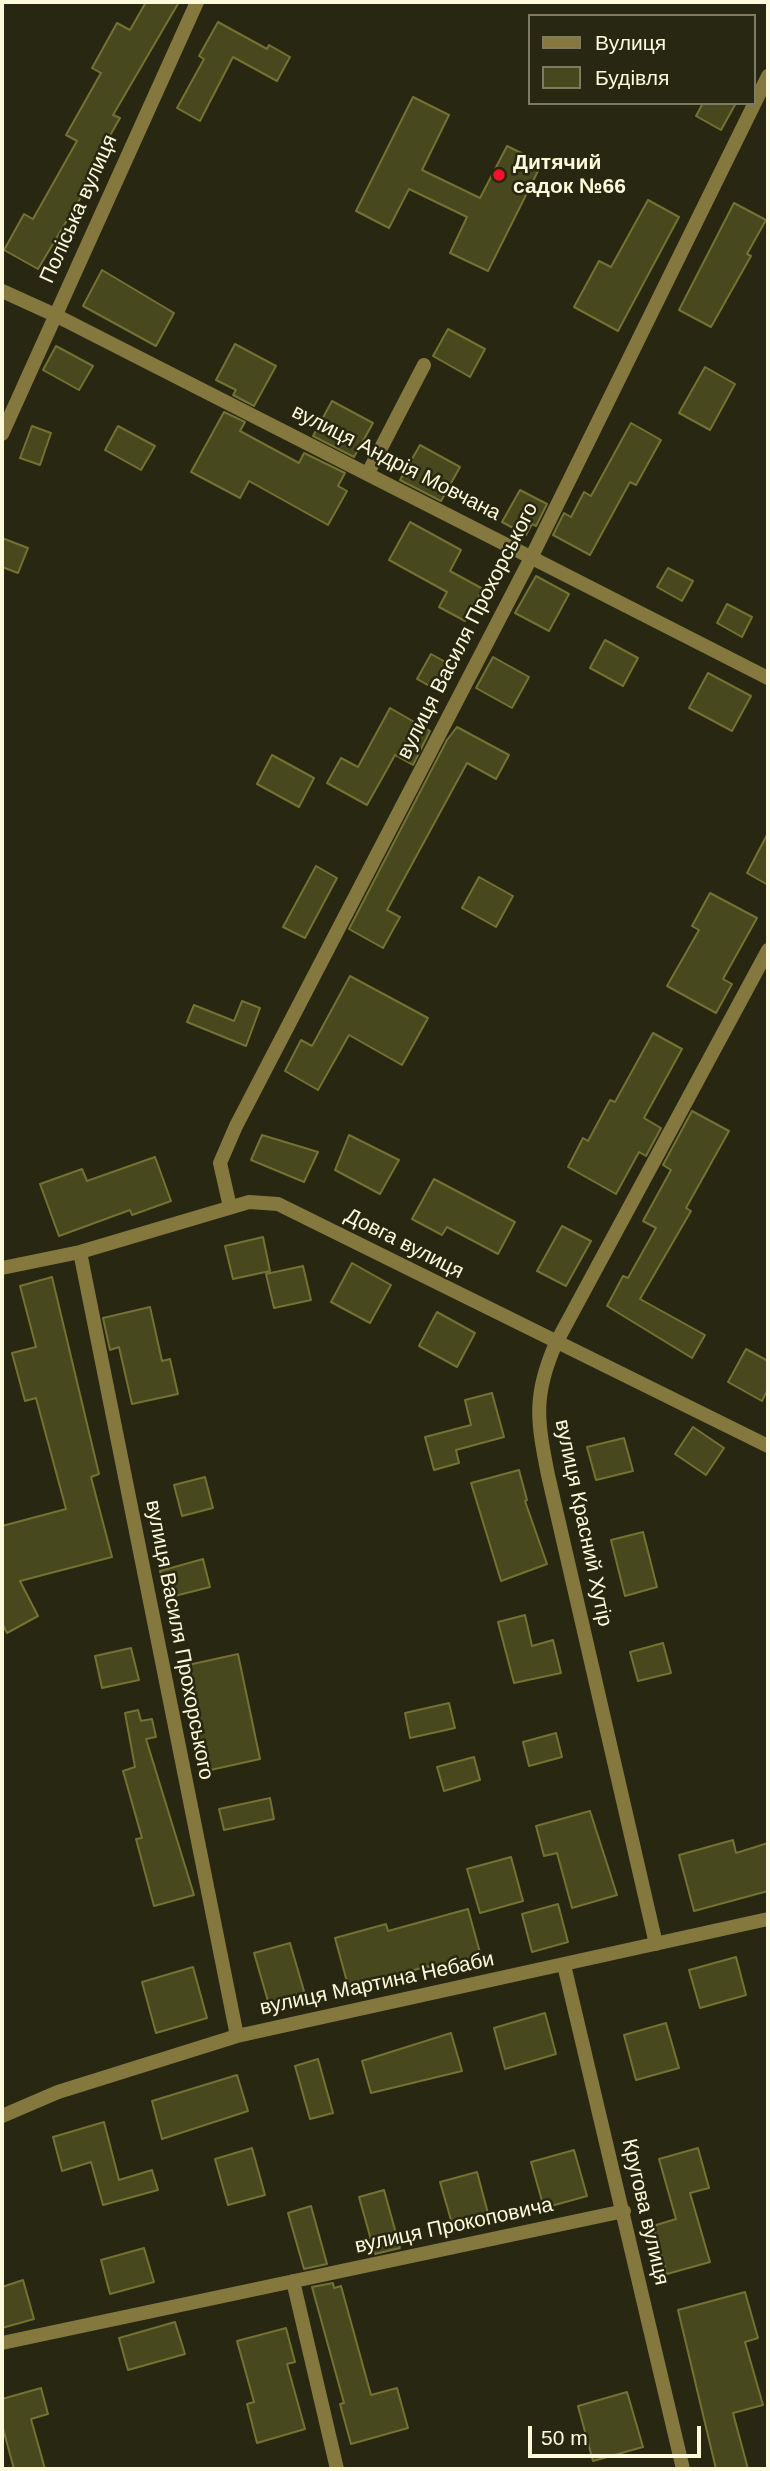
<!DOCTYPE html>
<meta charset="utf-8">
<style>
body{margin:0}
#map{position:relative;width:770px;height:2471px;overflow:hidden;background:#282712;font-family:Helvetica,sans-serif}
canvas{display:block}
.frame{position:absolute;inset:0;border:4px solid #fdfadb;pointer-events:none}
.legend{position:absolute;left:528px;top:14px;width:228px;height:91px;box-sizing:border-box;background:#282712;border:2px solid #7d7b62;margin:0;padding:9px 12px;list-style:none;font-size:21px;color:#fdfadb}
.legend li{display:flex;align-items:center;gap:14px;height:35px}
.legend b{width:35px;border:2px solid #7d7b62}
.scale{position:absolute;left:528px;top:2426px;width:173px;height:32px;box-sizing:border-box;border:4px solid #fdfadb;border-top:0;padding-left:9px;font-size:21px;line-height:24px;white-space:nowrap;color:#fdfadb;-webkit-text-stroke:5px #282712;paint-order:stroke}
</style>
<div id="map">
<canvas width="770" height="2471"></canvas>
<div class="frame"></div>
<ul class="legend">
<li><b style="height:9px;background:#85783f"></b>Вулиця</li>
<li><b style="height:19px;background:#48481f"></b>Будівля</li>
</ul>
<div class="scale">50 m</div>
</div>
<script>
const c = document.querySelector('canvas').getContext('2d');
c.lineJoin = 'round';
function paint(path, color) {
  c.fillStyle = color;
  c.fill(path, 'evenodd');
}
function strokePath(path, color, width, dash) {
  c.strokeStyle = color;
  c.lineWidth = width;
  c.lineCap = dash ? 'butt' : 'round';
  c.setLineDash(dash || []);
  c.stroke(path);
}
function write(font, color, halo, rows, align = 'center') {
  c.font = font + ' Helvetica,sans-serif';
  c.lineWidth = 5;
  c.setLineDash([]);
  c.textBaseline = 'middle';
  c.strokeStyle = halo;
  c.fillStyle = color;
  for (const [text, x, y, turn = 0] of rows) {
    c.save();
    c.translate(x, y);
    c.rotate((+turn || 0) * Math.PI / 180);
    c.textAlign = isNaN(turn) ? turn : align;
    if (halo) c.strokeText(text, 0, 0);
    c.fillText(text, 0, 0);
    c.restore();
  }
}
const building = new Path2D(`
 M146,2H179L113,115L120,118L91,169L96,172L38,269L4,250L24,214L33,219L77,141L66,135L101,73L92,68L117,23L130,30Z
 M218,22L267,49L269,45L290,57L277,81L233,57L200,121L177,108L204,59L199,56Z
 M413,97L449,115L422,170L480,198L507,146L542,163L488,271L450,253L467,217L409,189L389,228L356,211Z
 M703,103H736L721,130L696,116Z
 M648,200L679,217L618,331L574,307L599,261L611,267Z
 M734,203L766,220L747,254L751,256L711,327L679,310Z
 M102,270L174,313L156,346L83,306Z
 M448,329L485,349L470,377L433,356Z
 M235,344L276,366L254,406L233,395L236,390L216,380Z
 M56,346L93,366L79,390L43,370Z
 M705,367L735,384L710,430L679,413Z
 M332,401L373,423L354,457L313,436Z
 M224,412L245,422L240,431L299,463L304,453L345,473L338,486L347,491L328,525L249,481L240,498L191,472Z
 M631,423L661,440L636,485L630,482L590,555L553,535L564,513L571,517L584,492L591,496Z
 M32,426L51,433L40,465L20,458Z
 M118,426L155,446L141,470L105,450Z
 M420,445L460,467L441,501L400,480Z
 M520,490L547,504L536,526L532,524L526,535L502,522Z
 M410,522L461,550L450,571L483,589L465,621L439,607L447,592L389,560Z
 M2,538L28,548L18,573L2,567Z
 M668,568L693,581L682,601L657,587Z
 M536,576L569,594L549,631L515,613Z
 M727,604L752,617L742,637L717,623Z
 M605,640L638,658L623,686L590,668Z
 M431,654L449,664L435,689L417,679Z
 M493,657L529,677L512,708L476,688Z
 M708,673L751,696L732,731L689,708Z
 M390,708L430,731L413,765L395,755L367,805L327,783L341,758L358,767Z
 M457,727L509,755L496,779L467,763L387,910L400,917L383,948L349,929L447,740Z
 M272,755L314,778L299,807L257,784Z
 M768,833V885L747,873Z
 M316,866L337,878L305,938L283,927Z
 M479,877L513,896L496,927L462,908Z
 M710,893L757,918L723,979L732,984L716,1013L667,986L699,930L692,926Z
 M350,976L428,1018L402,1065L349,1035L318,1090L285,1071L301,1040L312,1046Z
 M242,1001L260,1008L246,1046L187,1022L194,1005L234,1021Z
 M653,1033L682,1049L644,1118L661,1128L646,1156L639,1152L616,1194L568,1167L583,1138L588,1141L610,1100L615,1102Z
 M692,1111L729,1131L686,1208L691,1211L640,1299L705,1335L692,1358L607,1306L623,1276L628,1278L656,1228L643,1221L671,1170L663,1165Z
 M262,1135L318,1152L304,1182L251,1160Z
 M349,1135L399,1160L380,1194L335,1170Z
 M155,1157L171,1201L132,1215L130,1210L59,1236L40,1184L82,1169L87,1181Z
 M434,1179L515,1222L498,1254L447,1227L442,1235L412,1219Z
 M562,1226L591,1241L566,1286L537,1271Z
 M263,1237L270,1271L233,1279L225,1246Z
 M352,1263L391,1285L370,1323L331,1302Z
 M303,1266L311,1300L274,1308L266,1274Z
 M52,1277L99,1474L91,1477L112,1557L20,1581L38,1616L7,1633L2,1623V1526L66,1509L36,1398L25,1401L12,1353L36,1347L20,1286Z
 M150,1307L162,1361L170,1359L178,1394L132,1404L119,1347L110,1350L103,1318Z
 M437,1312L475,1333L457,1367L419,1346Z
 M746,1349L768,1361V1389L762,1401L728,1382Z
 M492,1393L504,1437L456,1450L459,1463L434,1470L425,1437L471,1425L465,1400Z
 M693,1427L724,1448L706,1475L675,1454Z
 M624,1438L633,1471L596,1480L587,1447Z
 M519,1470L527,1500L525,1501L547,1564L501,1581L471,1483Z
 M205,1477L213,1508L182,1516L174,1485Z
 M643,1532L657,1587L625,1596L611,1540Z
 M203,1559L210,1587L167,1598L160,1571Z
 M525,1615L532,1646L553,1640L561,1673L514,1683L498,1622Z
 M663,1643L671,1673L638,1681L630,1652Z
 M131,1648L139,1680L102,1688L95,1656Z
 M238,1654L260,1759L206,1771L188,1665Z
 M449,1703L455,1728L410,1738L405,1713Z
 M138,1710L141,1721L152,1719L156,1737L146,1739L194,1895L154,1906L136,1839L142,1838L123,1771L135,1767L125,1713Z
 M556,1733L562,1757L529,1766L523,1742Z
 M474,1757L480,1780L444,1791L437,1767Z
 M270,1798L274,1819L224,1830L219,1809Z
 M590,1811L617,1895L572,1908L557,1853L544,1856L536,1826Z
 M733,1840L736,1853L768,1843V1891L694,1911L679,1855Z
 M511,1857L523,1901L480,1913L467,1869Z
 M558,1904L568,1942L532,1952L522,1914Z
 M468,1909L482,1960L431,1974L428,1966L349,1989L335,1938L386,1924L388,1931Z
 M290,1943L306,1998L270,2008L254,1953Z
 M736,1957L746,1995L700,2008L689,1970Z
 M193,1967L207,2018L156,2033L142,1982Z
 M545,2013L556,2054L505,2069L494,2028Z
 M666,2023L679,2068L636,2080L624,2035Z
 M451,2033L462,2071L371,2093L362,2061Z
 M318,2059L333,2113L310,2119L295,2066Z
 M237,2075L248,2111L162,2139L152,2101Z
 M104,2122L119,2180L152,2170L158,2190L103,2205L91,2162L62,2171L53,2137Z
 M252,2148L265,2195L228,2205L215,2159Z
 M698,2148L709,2188L690,2193L710,2262L667,2274L653,2226L676,2219L659,2159Z
 M574,2150L587,2196L544,2208L531,2162Z
 M477,2172L489,2217L453,2227L440,2182Z
 M384,2190L400,2248L375,2254L359,2197Z
 M311,2206L327,2264L304,2269L288,2213Z
 M144,2248L154,2282L110,2294L101,2260Z
 M23,2280L34,2319L2,2328V2287Z
 M333,2283L334,2288L341,2286L371,2395L397,2388L408,2428L351,2444L340,2404L344,2403L312,2287Z
 M745,2292L758,2338L745,2342L763,2405L733,2413L748,2469H716L678,2310Z
 M175,2322L185,2354L128,2370L119,2338Z
 M286,2328L295,2362L287,2364L305,2429L257,2443L247,2404L254,2402L237,2341Z
 M41,2388L48,2414L31,2419L45,2469H14L2,2425V2399Z
 M627,2392L643,2447L593,2461L578,2406Z`);
const minor = new Path2D(`
 M2,291L55,315L768,678
 M2,434L197,2
 M368,473L424,365
 M230,1207L220,1163L236,1126L532,556L768,76
 M80,1252L237,2036
 M2,1268L80,1252L249,1202L278,1204L768,1446
 M656,1944L548,1475C537,1420 533,1395 556,1343L768,950
 M564,1965L683,2469
 M2,2116L58,2092L237,2036L768,1919
 M293,2281L337,2469
 M2,2343L624,2211`);
const markers = [
 [499,175,7,"#f3122c"]
];
const poiNames = [
 ["Дитячий",513,163],
 ["садок №66",513,187]
];
const streetNames = [
 ["Поліська вулиця",79,209,-66],
 ["вулиця Андрія Мовчана",396,463,27],
 ["вулиця Василя Прохорського",468,631,-63],
 ["Довга вулиця",404,1244,27],
 ["вулиця Красний Хутір",583,1523,78],
 ["вулиця Василя Прохорського",179,1640,79],
 ["вулиця Мартина Небаби",377,1984,-12],
 ["Кругова вулиця",645,2212,77],
 ["вулиця Прокоповича",454,2226,-12]
];
paint(building, '#48481f');
strokePath(building, '#737232', 2);
strokePath(minor, '#85783f', 14);
for (const [x, y, r, color] of markers) {
  const dot = new Path2D();
  dot.arc(x, y, r, 0, 2 * Math.PI);
  c.fillStyle = color;
  c.fill(dot);
  strokePath(dot, '#282712', 2.5);
}
write('bold 21px', '#fdfadb', '#282712', poiNames, 'left');
write('21px', '#fdfadb', '#282712', streetNames);
</script>
